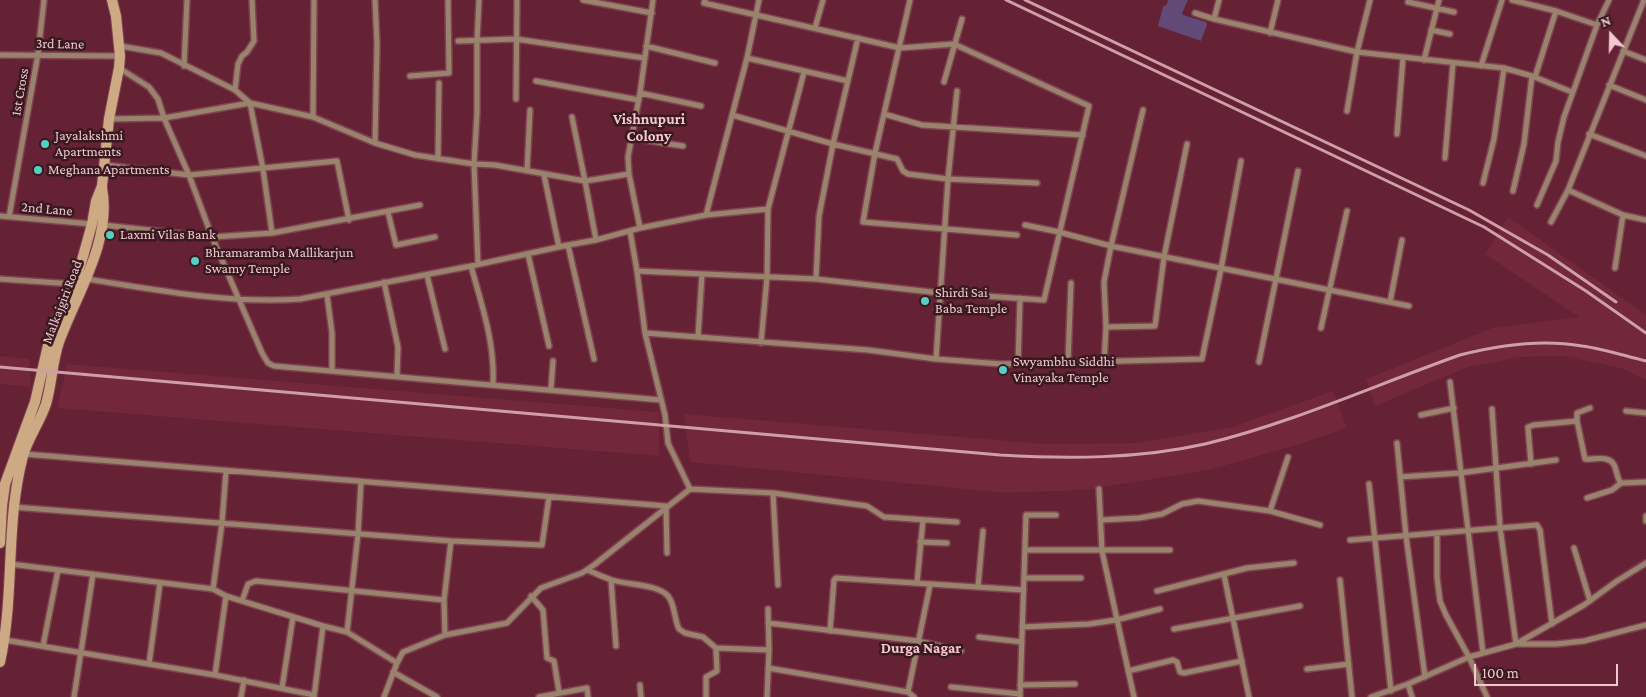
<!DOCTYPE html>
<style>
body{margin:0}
#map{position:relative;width:1646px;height:697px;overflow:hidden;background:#642234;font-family:"Crimson Pro",serif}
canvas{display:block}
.north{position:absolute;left:1586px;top:10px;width:50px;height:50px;-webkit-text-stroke:4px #37191f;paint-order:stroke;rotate:339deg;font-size:14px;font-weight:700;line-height:20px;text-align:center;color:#f2c8cf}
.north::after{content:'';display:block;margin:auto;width:18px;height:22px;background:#f2c8cf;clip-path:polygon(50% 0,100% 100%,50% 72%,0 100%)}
.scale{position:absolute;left:1474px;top:664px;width:144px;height:22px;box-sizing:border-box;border:2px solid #f2c8cf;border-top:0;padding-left:6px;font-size:15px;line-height:18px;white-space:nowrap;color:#f2c8cf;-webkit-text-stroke:4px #37191f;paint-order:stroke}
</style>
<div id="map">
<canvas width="1646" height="697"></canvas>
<div class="north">N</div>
<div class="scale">100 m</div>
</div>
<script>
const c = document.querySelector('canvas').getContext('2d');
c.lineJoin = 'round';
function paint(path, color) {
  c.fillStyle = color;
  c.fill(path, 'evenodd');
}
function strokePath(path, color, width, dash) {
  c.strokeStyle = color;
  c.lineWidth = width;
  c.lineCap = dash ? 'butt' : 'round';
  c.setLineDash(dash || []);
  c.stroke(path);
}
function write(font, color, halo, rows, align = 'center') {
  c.font = font + ' "Crimson Pro",serif';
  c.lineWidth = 5;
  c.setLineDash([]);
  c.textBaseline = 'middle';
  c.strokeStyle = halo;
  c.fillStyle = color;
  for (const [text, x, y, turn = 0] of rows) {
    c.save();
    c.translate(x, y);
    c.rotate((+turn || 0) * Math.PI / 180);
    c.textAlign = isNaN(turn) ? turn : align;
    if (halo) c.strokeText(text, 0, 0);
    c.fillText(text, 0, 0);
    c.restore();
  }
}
const built = new Path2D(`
 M1508,217L1646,315V380L1621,368L1562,356L1521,357L1468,367L1375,406L1366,379L1492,328L1579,317L1485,254Z
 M0,356L29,359L31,387L0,384Z
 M67,364L659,412V456L57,408Z
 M1333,391L1347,428L1300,444L1209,470L1084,490L1006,493L690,462L684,414L1045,444L1136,443L1232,427Z`);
const green = new Path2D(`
 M1168,0H1188L1182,13L1183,15L1206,22L1207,25L1201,41L1158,26L1163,7L1167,4Z`);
const street = new Path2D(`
 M375,0L377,44L375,143
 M583,0L652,13
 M910,0L875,153L863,222L1017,235
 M1512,0L1556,11L1597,25
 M1408,2L1454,12
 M1195,13L1214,19L1357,52L1504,68L1532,76L1572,92
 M1214,19L1219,0
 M815,28L823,0
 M1431,30L1450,34
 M1270,33L1278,0
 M458,41L516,39L644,58
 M120,46L161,53L235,90L250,103L313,117L375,143L415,155L474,164L495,165L585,181L596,240
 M646,46L715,63
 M1623,51L1646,60
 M0,55L119,56
 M747,58L848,81
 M1424,60L1439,0
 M184,66L187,0
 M1481,66L1502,0
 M119,68L149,87L158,99L164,118L189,175L212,237L262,353L268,363L274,366L661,400
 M410,76L449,73L448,0
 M1535,77L1556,11
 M536,81L639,100
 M944,82L962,19
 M1609,85L1646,100
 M235,90L238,64L242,56L247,52L254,41L252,0
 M640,93L701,106
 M516,99L517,0
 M1347,111L1357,52L1370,0
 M884,114L922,125L1083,135
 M732,115L833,144L897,159L903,171L908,174L948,179L1037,183
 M313,117L314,0
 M572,117L585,181L629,174
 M109,119L164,118L250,103L263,169L272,233
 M1397,134L1403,58
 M1589,134L1646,156
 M631,138L683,146
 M1445,158L1453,63
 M438,159L439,83
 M105,165L189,175L337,161L349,220
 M527,171L530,110
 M544,175L559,247
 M1483,183L1494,139L1504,68
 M1568,190L1623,215L1646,220
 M1513,191L1524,144L1532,76
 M1537,205L1556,161L1558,142L1564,117L1597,25L1609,0
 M388,212L396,245L435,237
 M706,215L747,58L759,0
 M0,216L92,224
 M9,217L38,54L44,0
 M1551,222L1568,190L1644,0
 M103,225L212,237L272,233L420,205
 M1025,225L1059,232L1111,246L1409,306
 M640,228L629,174L628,157L640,93L653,0
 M630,231L637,271L645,333L665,415L668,443L690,489
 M568,245L594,359
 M528,254L549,346
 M478,264L474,164L477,113V41L479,0
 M471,266C482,306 495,343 493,384
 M1615,268L1623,215
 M637,271L816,279L940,293L1044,300L1089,106L954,44L900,48L704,3L705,0
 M427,275L445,349
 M0,279L74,284
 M87,279C157,290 229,304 300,299L471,266L568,245L596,240L640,228L706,215L768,209
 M816,279L819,216L833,144L858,38
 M384,282L398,347L397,376
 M327,295L332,333V370
 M1390,302L1402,240
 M1106,327L1155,326L1164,257L1187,144
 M1321,328L1347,211
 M645,333L868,350L936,359L1001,364L1202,359L1221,269L1241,161
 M698,337L702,274
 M761,343L767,277L768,209L804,72
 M936,359L948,179L957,91
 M1068,362L1071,283
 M1259,362L1298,171
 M1104,363L1106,327L1104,282L1111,246L1143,110
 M1018,364L1020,298
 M1450,382L1483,653
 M551,389L553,361
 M1590,408L1577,413V421L1585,459C1592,460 1599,457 1606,459C1619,462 1614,475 1621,483L1646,482
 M1492,409L1500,527L1516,644L1584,605L1617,581L1646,563
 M1626,411L1646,413
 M1421,415L1454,408
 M1397,443L1406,536L1425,677
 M24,454L666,506L667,553
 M1531,464L1528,427L1534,425L1577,421
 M1400,477L1460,473L1556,460
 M1369,484L1391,691
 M1099,489L1102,551L1134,697
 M773,493L778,585
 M1587,498L1612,490L1621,483
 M13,507L451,541L542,545L549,497
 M1270,511L1288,457
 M1646,516V521
 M1101,520L1139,518L1162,514L1182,504L1198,501L1270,511L1320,525
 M1437,534V577L1440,601L1446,615L1469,657L1487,697
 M1350,540L1537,525L1540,530L1552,624
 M920,542L947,543
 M1574,548L1590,601
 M1025,550H1170
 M10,564L213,589L226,596L242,601L323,626L347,632L397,663
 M587,570C595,573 603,577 612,580C627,585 657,584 668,596C675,604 674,619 679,629L685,633L703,637L716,648L717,671L706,677V697
 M1224,575L1249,697
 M1024,578H1081
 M611,580L616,646
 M1340,580L1352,697
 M917,583L923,520
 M978,587L983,531
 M213,589L222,523L226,471
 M1157,591L1247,568L1294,563
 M531,596L543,610L547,658L554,661L559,692
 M242,601L248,584L256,581L444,600
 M768,623L918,641L961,651
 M1022,627L1089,624L1116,620L1160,609
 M1174,629L1300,606
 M830,631L834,580L836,578L1024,590
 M347,632L358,534L361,482
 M445,635L444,600L451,541
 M979,637L1022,642
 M5,640L215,675L314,695
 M43,646L58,570
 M716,648L769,650
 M149,664L160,583
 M768,668L908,692L914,697
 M1307,669L1349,664
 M1128,671L1173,660L1177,662L1180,672L1184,673L1242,661
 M393,672L437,697
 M215,675L226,596
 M1408,684L1412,697
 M640,685L641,697
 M1020,685L1075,684
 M951,687L1020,694
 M282,688L293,617
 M908,692L930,585
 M74,697L93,574
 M241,697L244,680
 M314,697L323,626
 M384,697L397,663L403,652L445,635L507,623L541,588L582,573L594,565L690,489L773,493L867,506L884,517L957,522
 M539,697L587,688L588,697
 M767,697L769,650L768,609
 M1020,697L1026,515H1056
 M1371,697L1408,684L1469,657L1516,644H1556L1584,641L1646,625`);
const secondary = new Path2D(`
 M0,543L2,506L5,484L35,402L49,341L58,316L74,284L82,260L92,224L96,201L102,186L109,119L119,68L120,56L116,16L112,0
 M0,662C15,595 5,524 23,456C28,438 40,422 46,404C52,384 52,362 59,342C77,293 112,241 102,188`);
const rail = new Path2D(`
 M1006,0L1484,227L1586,291L1646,333
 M1025,0L1469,210L1548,255L1616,302
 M0,367L1000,455C1068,459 1138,459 1205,444C1292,423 1375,385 1460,355C1499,345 1542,339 1582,346C1604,349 1625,356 1646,361`);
const markers = [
 [45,144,5,"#56cec3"],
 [38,170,5,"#56cec3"],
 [110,235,5,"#56cec3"],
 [195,261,5,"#56cec3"],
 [925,301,5,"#56cec3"],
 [1003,370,5,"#56cec3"]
];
const streetNames = [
 ["3rd Lane",60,44,1],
 ["1st Cross",20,92,-80],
 ["2nd Lane",47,209,5],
 ["Malkajgiri Road",62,302,-69]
];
const poiNames = [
 ["Jayalakshmi",55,136],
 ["Apartments",55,152],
 ["Meghana Apartments",48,170],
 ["Laxmi Vilas Bank",120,235],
 ["Bhramaramba Mallikarjun",205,253],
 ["Swamy Temple",205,269],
 ["Shirdi Sai",935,293],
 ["Baba Temple",935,309],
 ["Swyambhu Siddhi",1013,362],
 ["Vinayaka Temple",1013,378]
];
const neighbourhoodNames = [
 ["Vishnupuri",649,119],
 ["Colony",649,136],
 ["Durga Nagar",921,648]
];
paint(built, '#72273b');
paint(green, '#624a78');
strokePath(street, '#804353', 8);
strokePath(secondary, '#804353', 12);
strokePath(street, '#99836c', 5);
strokePath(secondary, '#cda984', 10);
strokePath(rail, '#cf9fa9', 3);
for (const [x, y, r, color] of markers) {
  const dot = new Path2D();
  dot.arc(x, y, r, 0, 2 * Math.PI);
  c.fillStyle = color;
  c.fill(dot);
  strokePath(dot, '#37191f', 2);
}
write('14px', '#f2c8cf', '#37191f', streetNames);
write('14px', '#f2c8cf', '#37191f', poiNames, 'left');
write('bold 15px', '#f9c7d0', '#37191f', neighbourhoodNames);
</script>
